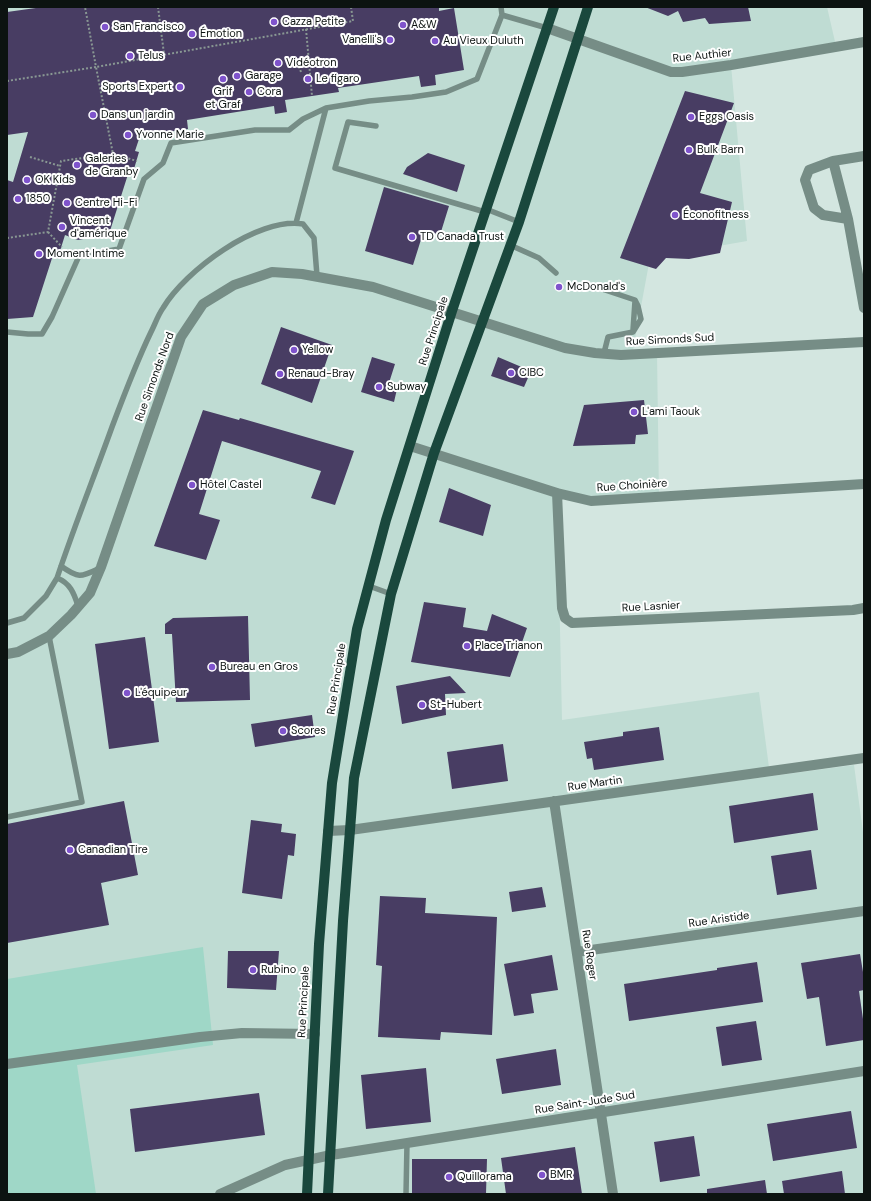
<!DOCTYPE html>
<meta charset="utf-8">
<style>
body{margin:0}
#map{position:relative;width:871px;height:1201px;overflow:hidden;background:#d3e6e0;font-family:"DM Sans",sans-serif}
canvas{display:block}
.frame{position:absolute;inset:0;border:8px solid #0c1311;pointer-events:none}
</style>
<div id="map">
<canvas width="871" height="1201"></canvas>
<div class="frame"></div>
</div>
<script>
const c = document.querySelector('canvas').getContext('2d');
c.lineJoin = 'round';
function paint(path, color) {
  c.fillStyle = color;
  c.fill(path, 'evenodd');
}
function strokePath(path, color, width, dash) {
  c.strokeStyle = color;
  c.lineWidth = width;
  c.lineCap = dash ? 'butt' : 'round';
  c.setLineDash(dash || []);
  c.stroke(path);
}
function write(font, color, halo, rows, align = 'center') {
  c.font = font + ' "DM Sans",sans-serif';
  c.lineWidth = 4;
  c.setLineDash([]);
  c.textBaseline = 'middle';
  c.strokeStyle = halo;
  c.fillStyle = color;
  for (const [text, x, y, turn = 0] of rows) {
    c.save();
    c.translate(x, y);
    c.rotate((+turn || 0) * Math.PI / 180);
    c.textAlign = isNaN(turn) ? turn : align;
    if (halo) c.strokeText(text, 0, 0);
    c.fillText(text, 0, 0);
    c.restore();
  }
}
const built = new Path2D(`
 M7,7H827L836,46L731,65L747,241L650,258L633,350L657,352L659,497L591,501L557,494L562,720L759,692L770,775L697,786L854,765L864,840V1194H615L563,825L613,1194H7Z`);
const green = new Path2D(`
 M203,947L213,1045L77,1065L96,1194H7V979Z`);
const building = new Path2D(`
 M43,7H439V11L454,8L464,70L435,75L436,85L421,87L419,76L338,88L339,92L285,100L287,112L275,114L274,106L187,120L188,129L140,136L135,151L139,152L134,169L130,168L109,234L78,240L65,235L60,251L55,249L33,317L7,319V180L13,182L28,132L7,135V12Z
 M645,7H748L751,21L709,24L705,18L683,22L678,11L668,16Z
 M685,91L734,103L700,193L732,202L720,253L689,259L666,258L656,269L620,258Z
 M428,153L465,165L457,192L403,174L407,167Z
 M384,187L449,206L440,235L424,230L413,265L365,251Z
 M281,327L332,345L312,403L261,384Z
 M372,357L395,364L388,386L397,389L394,402L361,392Z
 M498,357L531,371L524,387L491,376Z
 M644,400L648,434L636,435L635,444L573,446L584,405Z
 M203,410L239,420L240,418L354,451L335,505L311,498L321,471L222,441L199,514L220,520L206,560L154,546Z
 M449,488L491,505L483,536L439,522Z
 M424,602L466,608L463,627L487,631L492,614L527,628L510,677L411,662Z
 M248,616L250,700L176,702L172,634H165V624L173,618Z
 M145,637L159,742L109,749L95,644Z
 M450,676L466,693L445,694L446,715L402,724L396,686Z
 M312,715L315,737L255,747L251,724Z
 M659,727L664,760L594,770L592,758L587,759L584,742L623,736V732Z
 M503,744L508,781L452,789L447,752Z
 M813,793L818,830L734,843L729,806Z
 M124,801L138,875L101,883L109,925L7,943V824Z
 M251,820L282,824L281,832L296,834L294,856L288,855L282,899L242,893Z
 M811,850L817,889L777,895L771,856Z
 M542,887L546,907L512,912L509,892Z
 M380,896L426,898L425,913L497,917L492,1035L441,1032L440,1040L378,1037L382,966L376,965Z
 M228,951H279L276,990L227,988Z
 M860,954L864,978V990L859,991L864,1026V1040L826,1046L819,997L807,999L801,963Z
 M552,955L558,990L531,994L534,1013L514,1016L504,964Z
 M757,962L763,1002L629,1021L624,984L717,970V968Z
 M756,1021L762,1060L722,1066L716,1027Z
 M556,1049L561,1085L502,1094L496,1059Z
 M426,1068L431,1122L366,1129L361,1075Z
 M259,1093L265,1135L135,1152L130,1109Z
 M851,1111L857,1148L773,1161L767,1124Z
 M694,1136L700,1176L660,1182L654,1142Z
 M575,1147L582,1194H532L531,1193L506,1194L501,1158Z
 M412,1159H487L486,1194H412Z
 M842,1171L845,1194H784L782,1181Z
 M765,1180L767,1194H707V1189Z`);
const path = new Path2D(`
 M158,7L164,54
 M306,29L312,96
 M301,72L299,67L309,65
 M7,81L96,67L85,7
 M113,154L137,161
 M30,157L60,166
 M48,232L62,247
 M7,238L48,232L61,161L113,154L96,67L353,21L351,7`);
const service = new Path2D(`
 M502,15L547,28
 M376,126L348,122L335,168L485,212
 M486,209L519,222
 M296,223L326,108
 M510,245L539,258L556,273
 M633,330L635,301
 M7,332L28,334H42L52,317L79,256L119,249L144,179L163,163L171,143L255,130H289L303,119L326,108L369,101L412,97L446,92L477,79L502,15L501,7
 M604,353L608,337L633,332L641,319L638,306L635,300L605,290
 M61,566C79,579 81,577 100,568
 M57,578C70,583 74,593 78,606
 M369,586L391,594
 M7,623L24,618L46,596L57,578C74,527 94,477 112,427C124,395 136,363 151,332C155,324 158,315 163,308C185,271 257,217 303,224L314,238L317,276
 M7,817L82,802L49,636
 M406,1194L407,1143`);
const minor = new Path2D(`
 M547,28L671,72H682L731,65L864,42
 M864,156L833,161L848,219L864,308
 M833,161L809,170L805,180L814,208L823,215L848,219
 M410,446L557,493L591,501L864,484
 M557,493L562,608L565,618L572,623L853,610L864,608
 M554,801L613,1194
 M328,831L350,830L864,758
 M577,952L864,911
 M7,1064L200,1037L242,1033L315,1034
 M331,1155L864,1071`);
const tertiary = new Path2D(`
 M7,654L18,652L49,636L71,615L90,593L101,567L181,337L203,304L234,285L272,272L302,274L373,287L565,348L595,353L621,355L864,342
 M220,1194L285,1165L331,1155`);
const primary = new Path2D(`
 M307,1194L319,944L332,783L357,629L386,520L452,311L554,7
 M328,1194L343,921L354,778L391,594L434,453L519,222L588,7`);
const markers = [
 [274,22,4,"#7f53cc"],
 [403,25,4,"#7f53cc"],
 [105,27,4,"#7f53cc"],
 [192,34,4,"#7f53cc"],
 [390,40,4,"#7f53cc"],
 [435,41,4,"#7f53cc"],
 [130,56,4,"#7f53cc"],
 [278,63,4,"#7f53cc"],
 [237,76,4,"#7f53cc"],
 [223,79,4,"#7f53cc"],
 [308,79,4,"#7f53cc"],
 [180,87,4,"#7f53cc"],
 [249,92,4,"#7f53cc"],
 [93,115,4,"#7f53cc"],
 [691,117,4,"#7f53cc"],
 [128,135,4,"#7f53cc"],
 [689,150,4,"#7f53cc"],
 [77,165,4,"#7f53cc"],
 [27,180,4,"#7f53cc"],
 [18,199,4,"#7f53cc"],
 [67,203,4,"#7f53cc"],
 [675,215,4,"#7f53cc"],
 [62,227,4,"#7f53cc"],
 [412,237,4,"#7f53cc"],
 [39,254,4,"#7f53cc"],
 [559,287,4,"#7f53cc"],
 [294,350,4,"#7f53cc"],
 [511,373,4,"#7f53cc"],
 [280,374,4,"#7f53cc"],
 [379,387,4,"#7f53cc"],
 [634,412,4,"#7f53cc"],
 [192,485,4,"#7f53cc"],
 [467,646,4,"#7f53cc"],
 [212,667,4,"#7f53cc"],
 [127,693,4,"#7f53cc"],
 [422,705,4,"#7f53cc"],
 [283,731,4,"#7f53cc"],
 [70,850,4,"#7f53cc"],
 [253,970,4,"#7f53cc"],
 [542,1175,4,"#7f53cc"],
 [449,1177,4,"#7f53cc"]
];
const poiNames = [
 ["Cazza Petite",282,22],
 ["A&W",411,25],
 ["San Francisco",113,27],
 ["Émotion",200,34],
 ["Vanelli's",382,40,"right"],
 ["Au Vieux Duluth",443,41],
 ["Telus",138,56],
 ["Vidéotron",286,63],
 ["Garage",245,76],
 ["Le figaro",316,79],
 ["Sports Expert",172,87,"right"],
 ["Grif",223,92,"center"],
 ["et Graf",223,105,"center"],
 ["Cora",257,92],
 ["Dans un jardin",101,115],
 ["Eggs Oasis",699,117],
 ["Yvonne Marie",136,135],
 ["Bulk Barn",697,150],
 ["Galeries",85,159],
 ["de Granby",85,172],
 ["OK Kids",35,180],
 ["1850",26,199],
 ["Centre Hi-Fi",75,203],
 ["Éconofitness",683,215],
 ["Vincent",70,221],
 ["d'amérique",70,234],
 ["TD Canada Trust",420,237],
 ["Moment Intime",47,254],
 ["McDonald's",567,287],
 ["Yellow",302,350],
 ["CIBC",519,373],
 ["Renaud-Bray",288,374],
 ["Subway",387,387],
 ["L'ami Taouk",642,412],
 ["Hôtel Castel",200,485],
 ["Place Trianon",475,646],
 ["Bureau en Gros",220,667],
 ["L'équipeur",135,693],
 ["St-Hubert",430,705],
 ["Scores",291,731],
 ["Canadian Tire",78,850],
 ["Rubino",261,970],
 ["BMR",550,1175],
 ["Quillorama",457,1177]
];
const streetNames = [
 ["Rue Authier",702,56,-6],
 ["Rue Principale",434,331,-72],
 ["Rue Simonds Sud",670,340,-3],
 ["Rue Simonds Nord",155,377,-70],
 ["Rue Choinière",632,486,-4],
 ["Rue Lasnier",651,607,-3],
 ["Rue Principale",337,679,-81],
 ["Rue Martin",595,784,-8],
 ["Rue Aristide",719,920,-8],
 ["Rue Roger",589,955,81],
 ["Rue Principale",304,1002,-87],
 ["Rue Saint-Jude Sud",585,1103,-9]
];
paint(built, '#bfdcd3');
paint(green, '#9fd7c7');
paint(building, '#483d63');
strokePath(path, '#899893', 2, [2, 2]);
strokePath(service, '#768d86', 5.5);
strokePath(minor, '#768d86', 10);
strokePath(tertiary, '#768d86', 10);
strokePath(primary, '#1a483d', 10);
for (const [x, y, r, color] of markers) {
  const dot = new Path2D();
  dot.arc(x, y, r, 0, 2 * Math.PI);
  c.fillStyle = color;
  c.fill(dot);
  strokePath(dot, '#fff', 1.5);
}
write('11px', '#0c1311', '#fff', poiNames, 'left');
write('11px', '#0c1311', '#fff', streetNames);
</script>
